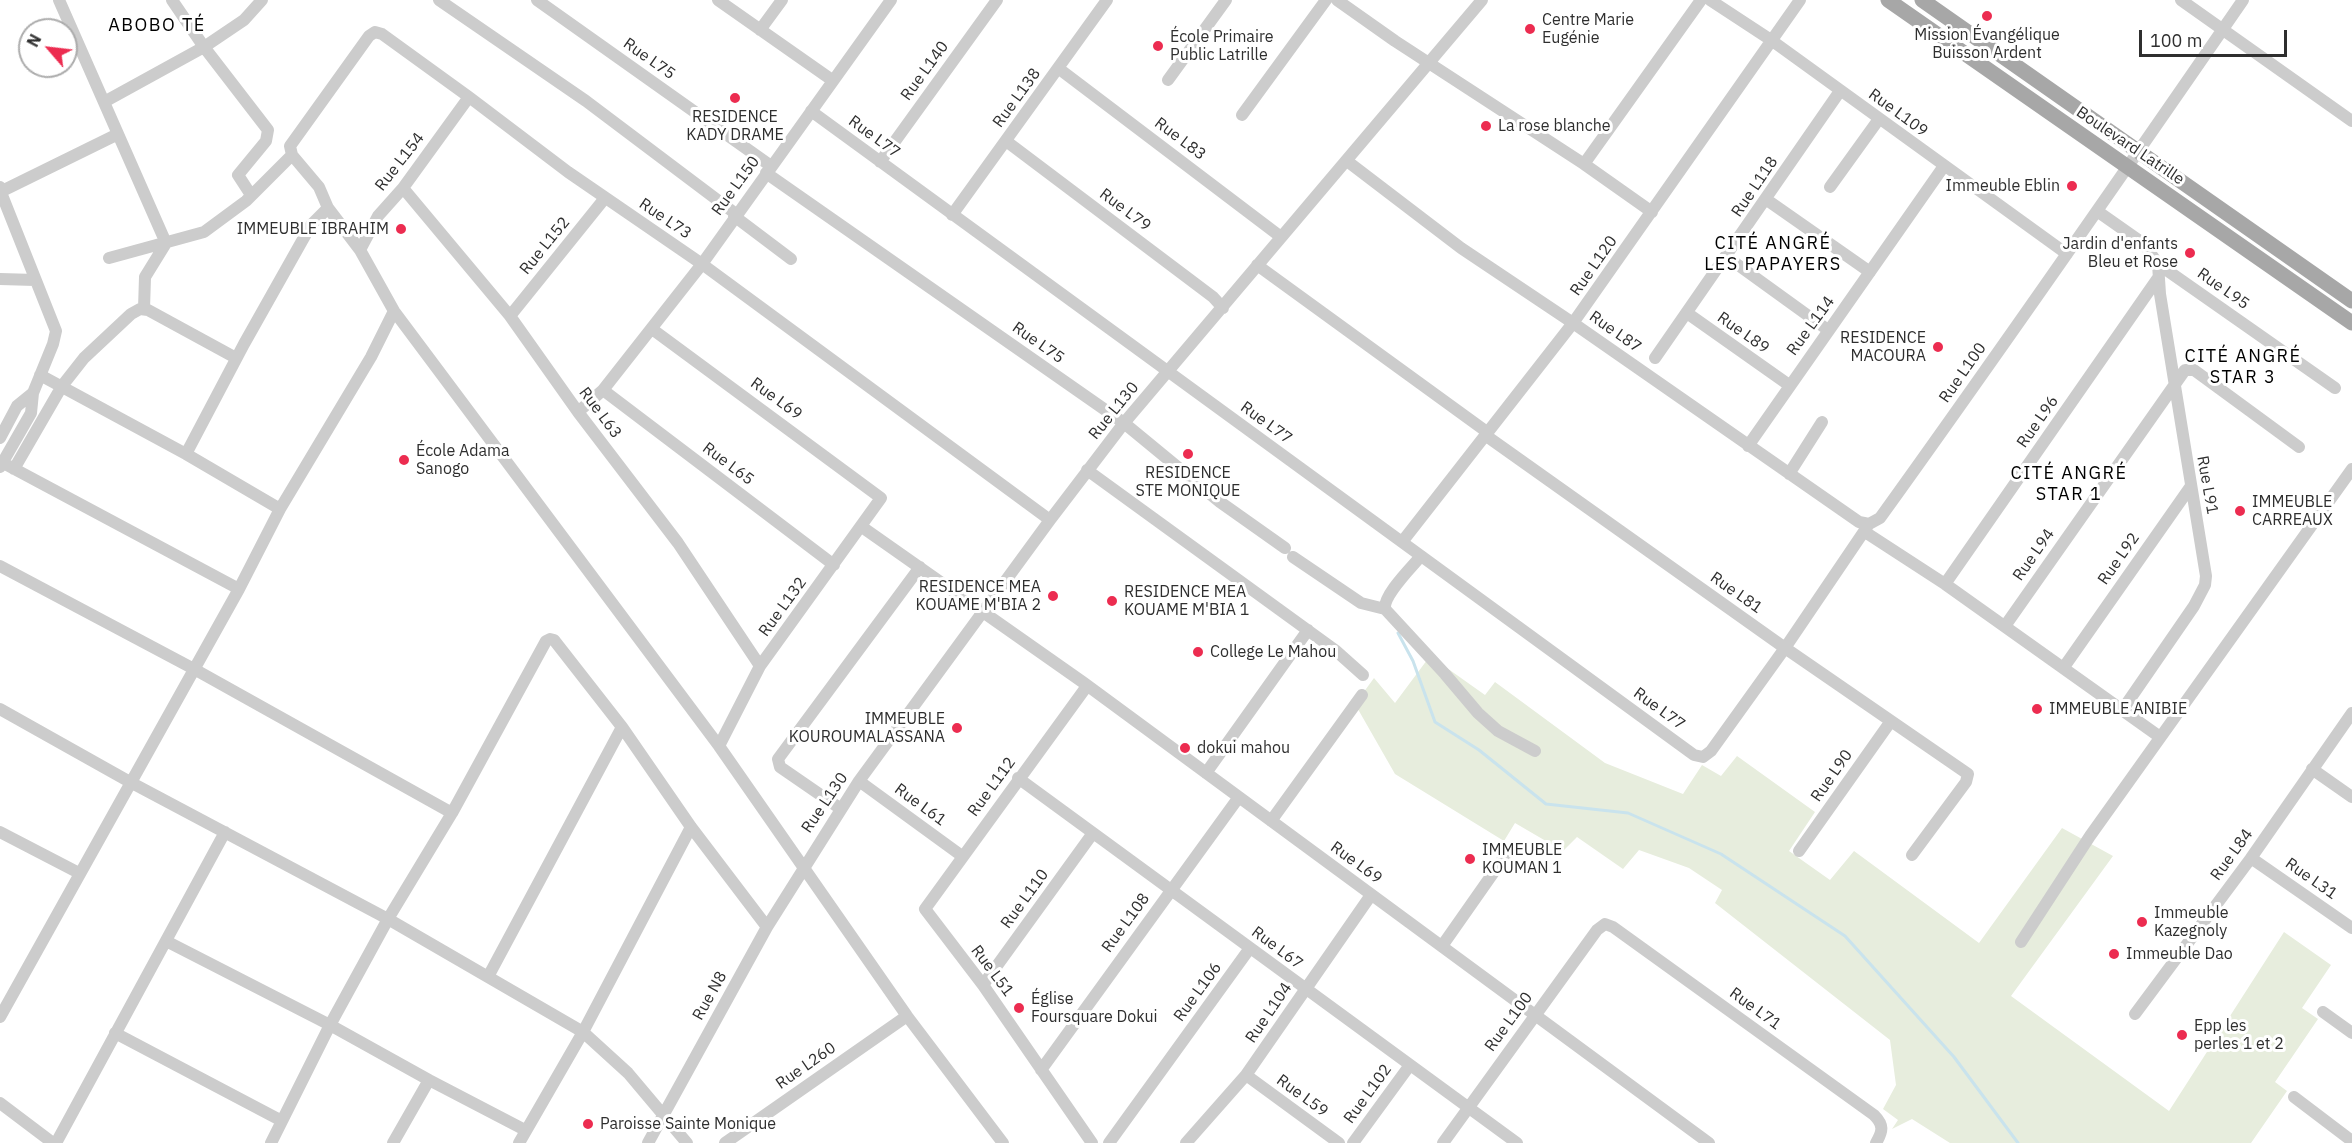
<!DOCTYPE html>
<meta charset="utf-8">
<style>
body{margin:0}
#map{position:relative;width:2352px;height:1143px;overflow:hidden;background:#fff;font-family:"IBM Plex Sans",sans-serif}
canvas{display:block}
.north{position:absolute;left:18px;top:18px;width:60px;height:60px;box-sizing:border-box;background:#fff;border:2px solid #acacac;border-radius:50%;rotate:298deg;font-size:16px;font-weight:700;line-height:24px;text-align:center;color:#2f2f2f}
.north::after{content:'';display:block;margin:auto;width:21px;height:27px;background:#ec2c50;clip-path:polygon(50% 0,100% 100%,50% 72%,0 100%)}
.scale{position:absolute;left:2139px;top:30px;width:148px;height:27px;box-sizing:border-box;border:3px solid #2f2f2f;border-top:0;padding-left:8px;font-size:18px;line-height:21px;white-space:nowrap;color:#2f2f2f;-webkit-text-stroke:4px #fff;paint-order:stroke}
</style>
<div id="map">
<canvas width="2352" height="1143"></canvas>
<div class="north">N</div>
<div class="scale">100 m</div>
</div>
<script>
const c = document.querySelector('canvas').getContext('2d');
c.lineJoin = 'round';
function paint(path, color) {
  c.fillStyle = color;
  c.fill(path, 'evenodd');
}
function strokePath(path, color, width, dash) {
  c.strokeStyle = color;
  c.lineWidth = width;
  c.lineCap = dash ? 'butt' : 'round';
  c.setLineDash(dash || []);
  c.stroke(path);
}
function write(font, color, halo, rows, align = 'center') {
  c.font = font + ' "IBM Plex Sans",sans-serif';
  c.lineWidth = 6;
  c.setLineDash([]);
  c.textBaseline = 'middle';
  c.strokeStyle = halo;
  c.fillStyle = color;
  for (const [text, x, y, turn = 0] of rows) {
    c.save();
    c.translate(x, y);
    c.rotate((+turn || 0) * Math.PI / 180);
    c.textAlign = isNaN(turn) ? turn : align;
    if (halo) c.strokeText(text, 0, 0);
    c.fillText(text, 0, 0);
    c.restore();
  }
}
const green = new Path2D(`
 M1430,656L1485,695L1495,682L1605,763L1683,794L1702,765L1721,776L1737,756L1815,812L1789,851L1830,880L1854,851L1979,943L2062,828L2113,856L2011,996L2169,1111L2284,932L2331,965L2302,1008L2318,1019L2275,1082L2287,1091L2251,1143H1950L1912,1119L1892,1129L1898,1120L1883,1109L1896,1085L1890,1040L1715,903L1722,890L1689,868L1639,850L1623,869L1577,837L1563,851L1515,823L1504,841L1395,774L1355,704L1374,678L1395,703Z`);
const stream = new Path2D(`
 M1398,633L1413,661L1435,722L1479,750L1546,804L1628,813L1721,854L1845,936L1954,1057L2018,1143`);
const minor = new Path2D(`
 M59,0L166,243L145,277L144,309
 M172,0L204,47L268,130L266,141L238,175L251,195
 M439,0L586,101L736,214
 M537,0L771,166
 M718,0L832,80
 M1337,0L1395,41L1584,164
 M1710,0L1771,40L2067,254
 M2181,0L2352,121
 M760,30L782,0
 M1058,68L1281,237
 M1168,80L1226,0
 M104,102L204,47L244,20L262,0
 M811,111L1694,755L1703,757L1711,751L1785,648L1869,524L1880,518C2003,347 2123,174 2243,0
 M1242,115L1326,0
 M1006,141L1213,297L1223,308
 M1347,161L1461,248L1573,323L1859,522L1869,524
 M880,162L997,0
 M766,173L1124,423L1220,502L1285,548
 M0,187L2,191L118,134
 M1830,187L1879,119
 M403,188L510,316L578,412L678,543L760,666
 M0,190L56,331L53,344L33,393L31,413L0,467
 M1767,200L1870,272
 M2097,211L2144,244L2158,264L2335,388
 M1652,212L1584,164L1701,0
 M952,215L1107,0
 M734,216L791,259
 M360,250L378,216L403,188L469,97
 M1727,257L1828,330
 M109,258L204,232L246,201L292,155
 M1257,265L1487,432
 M0,279L35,280
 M1687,313L1789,385
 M510,316L605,198
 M652,329L881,498L760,666L719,746
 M1655,358L1840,91
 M40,375L186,454L280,509
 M603,390L834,565
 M578,412L603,390L702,264L891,0
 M1485,435L1785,648L1968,774L1966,782L1912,855
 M0,438L17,406L33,393
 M1748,446L1944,166
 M186,454L244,344L311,225L328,208
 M7,465L239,589
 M14,469L62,386L84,358L131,314L140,309L148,310L236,358
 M1087,470L1335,650L1363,675
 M1789,474L1822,422
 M862,527L1084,683L1709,1143
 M1865,532L1945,584L2160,737
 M1402,542L1573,323L1800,0
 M1421,556C1412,567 1383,595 1385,609L1445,674L1478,713L1498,731L1535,751
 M1293,557L1361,603L1385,609
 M0,566L194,669L452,813
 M1945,584L2158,278
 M2005,626L2185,370H2194L2299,447
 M2064,667L2191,486
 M1087,686L925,909L983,985L1092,1143
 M0,709L130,782L388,919L583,1032L628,1073L687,1143
 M2123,709L2194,606L2205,585L2206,576L2160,294L2158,264
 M2312,769L2352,797
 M1206,773L1308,630
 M1018,778L1517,1143
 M859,781L962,856
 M841,809L780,767L778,759L920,567
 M1271,821L1362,695
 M0,832L79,873
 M1799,851L1891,721
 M2251,858L2352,928
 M166,941L330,1025L429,1080L525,1130
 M2021,942L2090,836L2352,469
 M1442,946L1510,849
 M489,975L622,727
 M983,985L1093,833
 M2323,1012L2352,1033
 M2135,1014L2251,858L2352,713
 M0,1017L239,589L280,509L371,357L394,311
 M115,1033L282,1121
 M1041,1070L1239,797
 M1246,1075L1339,1143
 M2294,1097L2352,1141
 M0,1103L53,1143
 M56,1143L225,832
 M271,1143L330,1025L388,919L452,813L546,641L550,639L554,640L622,727L691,827L767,927
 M393,1143L429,1080
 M519,1143L583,1032L691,827
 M648,1143L767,927L859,781L1050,520L1124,423L1482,0
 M725,1143L907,1016
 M1003,1143L907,1016L719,746L394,311L360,250L328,208L319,187L292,155L290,146L369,36L375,32L382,34L469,97L568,172L702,264L1050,520
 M1109,1143L1250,948
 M1186,1143L1246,1075L1371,895
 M1353,1143L1410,1065
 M1443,1143L1597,930L1605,924L1613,927L1874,1115C1884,1125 1883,1131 1876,1143`);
const major = new Path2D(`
 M1888,0L2352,323
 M1922,0L2352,301`);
const markers = [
 [1987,16,6,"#ec2c50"],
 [1530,29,6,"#ec2c50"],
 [1158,46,6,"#ec2c50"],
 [735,98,6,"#ec2c50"],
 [1486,126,6,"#ec2c50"],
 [2072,186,6,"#ec2c50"],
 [401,229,6,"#ec2c50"],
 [2190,253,6,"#ec2c50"],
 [1938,347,6,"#ec2c50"],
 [1188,454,6,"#ec2c50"],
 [404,460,6,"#ec2c50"],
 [2240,511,6,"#ec2c50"],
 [1053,596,6,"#ec2c50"],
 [1112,601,6,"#ec2c50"],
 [1198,652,6,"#ec2c50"],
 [2037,709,6,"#ec2c50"],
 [957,728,6,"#ec2c50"],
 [1185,748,6,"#ec2c50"],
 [1470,859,6,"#ec2c50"],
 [2142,922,6,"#ec2c50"],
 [2114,954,6,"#ec2c50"],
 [1019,1008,6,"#ec2c50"],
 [2182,1035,6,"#ec2c50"],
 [588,1124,6,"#ec2c50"]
];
const poiNames = [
 ["Centre Marie",1542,20],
 ["Eugénie",1542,38],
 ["Mission Évangélique",1987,35,"center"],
 ["Buisson Ardent",1987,53,"center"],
 ["École Primaire",1170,37],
 ["Public Latrille",1170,55],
 ["RESIDENCE",735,117,"center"],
 ["KADY DRAME",735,135,"center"],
 ["La rose blanche",1498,126],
 ["Immeuble Eblin",2060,186,"right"],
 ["IMMEUBLE IBRAHIM",389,229,"right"],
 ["Jardin d'enfants",2178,244,"right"],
 ["Bleu et Rose",2178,262,"right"],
 ["RESIDENCE",1926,338,"right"],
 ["MACOURA",1926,356,"right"],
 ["École Adama",416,451],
 ["Sanogo",416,469],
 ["RESIDENCE",1188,473,"center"],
 ["STE MONIQUE",1188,491,"center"],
 ["IMMEUBLE",2252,502],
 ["CARREAUX",2252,520],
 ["RESIDENCE MEA",1041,587,"right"],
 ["KOUAME M'BIA 2",1041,605,"right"],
 ["RESIDENCE MEA",1124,592],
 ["KOUAME M'BIA 1",1124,610],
 ["College Le Mahou",1210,652],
 ["IMMEUBLE ANIBIE",2049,709],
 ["IMMEUBLE",945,719,"right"],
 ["KOUROUMALASSANA",945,737,"right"],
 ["dokui mahou",1197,748],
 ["IMMEUBLE",1482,850],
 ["KOUMAN 1",1482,868],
 ["Immeuble",2154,913],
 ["Kazegnoly",2154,931],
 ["Immeuble Dao",2126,954],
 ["Église",1031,999],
 ["Foursquare Dokui",1031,1017],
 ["Epp les",2194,1026],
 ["perles 1 et 2",2194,1044],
 ["Paroisse Sainte Monique",600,1124]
];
const streetNames = [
 ["Rue L75",649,59,35],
 ["Rue L140",925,71,-54],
 ["Rue L138",1017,98,-54],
 ["Rue L109",1898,113,36],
 ["Rue L77",874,137,36],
 ["Rue L83",1180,139,37],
 ["Boulevard Latrille",2130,146,34],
 ["Rue L154",400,162,-52],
 ["Rue L150",736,186,-54],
 ["Rue L118",1755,187,-56],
 ["Rue L79",1125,210,37],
 ["Rue L73",665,219,34],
 ["Rue L152",545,246,-51],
 ["Rue L120",1594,266,-55],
 ["Rue L95",2223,289,35],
 ["Rue L114",1811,326,-54],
 ["Rue L87",1615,332,35],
 ["Rue L89",1743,333,35],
 ["Rue L75",1038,343,35],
 ["Rue L100",1963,373,-55],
 ["Rue L69",776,399,36],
 ["Rue L130",1114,411,-51],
 ["Rue L63",600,413,53],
 ["Rue L96",2038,422,-55],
 ["Rue L77",1266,423,36],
 ["Rue L65",728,464,37],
 ["Rue L91",2207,485,80],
 ["Rue L94",2034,555,-55],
 ["Rue L92",2119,559,-55],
 ["Rue L81",1736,593,35],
 ["Rue L132",783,607,-54],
 ["Rue L77",1659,709,36],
 ["Rue L90",1832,776,-55],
 ["Rue L112",992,787,-54],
 ["Rue L130",825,803,-56],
 ["Rue L61",920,805,36],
 ["Rue L84",2232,855,-54],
 ["Rue L69",1356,863,36],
 ["Rue L31",2311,879,35],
 ["Rue L110",1025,899,-54],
 ["Rue L108",1126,923,-54],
 ["Rue L67",1277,948,37],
 ["Rue L51",992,971,53],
 ["Rue L106",1198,992,-54],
 ["Rue N8",710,996,-61],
 ["Rue L71",1755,1009,36],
 ["Rue L104",1269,1013,-56],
 ["Rue L100",1509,1022,-54],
 ["Rue L260",806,1066,-35],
 ["Rue L102",1368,1094,-54],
 ["Rue L59",1302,1096,36]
];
const neighbourhoodNames = [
 ["ABOBO TÉ",157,26],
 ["CITÉ ANGRÉ",1773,244],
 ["LES PAPAYERS",1773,265],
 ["CITÉ ANGRÉ",2243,357],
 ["STAR 3",2243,378],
 ["CITÉ ANGRÉ",2069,474],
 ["STAR 1",2069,495]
];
paint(green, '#e7eddd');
strokePath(stream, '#c9e3ed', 3);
strokePath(minor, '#ccc', 12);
strokePath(major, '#a7a7a7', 15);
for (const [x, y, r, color] of markers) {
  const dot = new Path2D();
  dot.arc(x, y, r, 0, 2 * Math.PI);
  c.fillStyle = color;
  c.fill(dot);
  strokePath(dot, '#fff', 2);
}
write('16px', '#2f2f2f', '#fff', poiNames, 'left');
write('16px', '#2f2f2f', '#fff', streetNames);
c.letterSpacing = '1.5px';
write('18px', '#000', '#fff', neighbourhoodNames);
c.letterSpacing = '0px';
</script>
